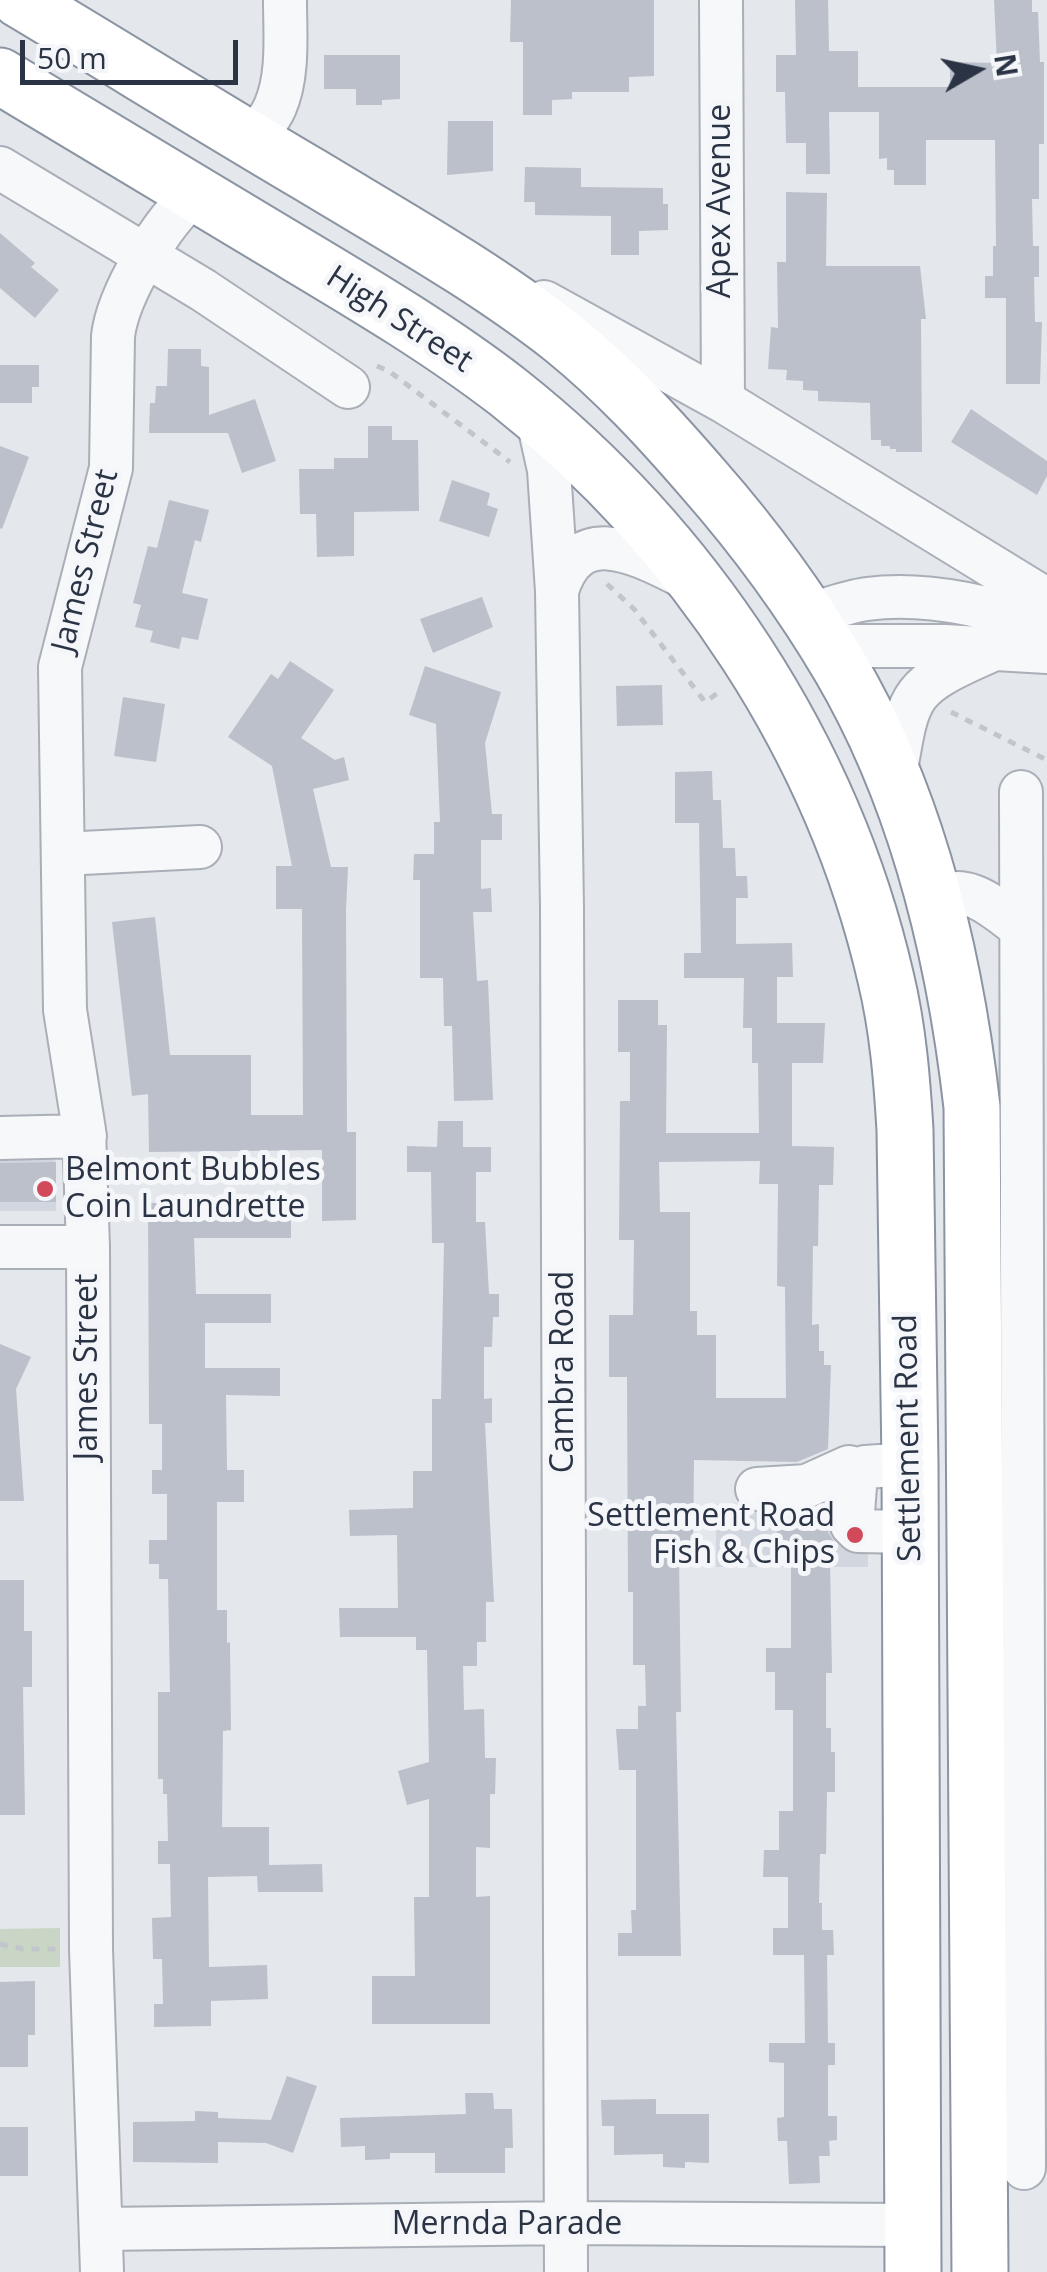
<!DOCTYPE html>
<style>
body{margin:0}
#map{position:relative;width:1047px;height:2272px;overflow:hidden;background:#e4e7ec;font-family:"Open Sans",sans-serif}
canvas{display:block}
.north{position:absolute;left:927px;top:20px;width:100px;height:100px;-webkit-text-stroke:8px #f4f6f9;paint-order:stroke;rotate:81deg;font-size:28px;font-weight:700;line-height:40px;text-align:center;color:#2b3445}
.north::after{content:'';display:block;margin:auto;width:35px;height:45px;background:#2b3445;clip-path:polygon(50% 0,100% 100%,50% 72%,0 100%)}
.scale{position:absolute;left:20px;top:40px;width:218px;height:45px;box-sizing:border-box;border:5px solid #2b3445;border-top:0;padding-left:12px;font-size:30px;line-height:35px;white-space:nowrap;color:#2b3445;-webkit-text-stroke:8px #f4f6f9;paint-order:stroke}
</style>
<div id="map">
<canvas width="1047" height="2272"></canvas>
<div class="north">N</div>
<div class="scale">50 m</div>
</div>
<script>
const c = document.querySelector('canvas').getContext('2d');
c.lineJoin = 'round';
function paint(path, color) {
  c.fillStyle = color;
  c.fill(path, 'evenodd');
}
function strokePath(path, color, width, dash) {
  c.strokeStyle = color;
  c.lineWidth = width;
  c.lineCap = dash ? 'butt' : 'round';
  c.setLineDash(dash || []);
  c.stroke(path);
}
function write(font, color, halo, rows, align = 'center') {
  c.font = font + ' "Open Sans",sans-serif';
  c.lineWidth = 10;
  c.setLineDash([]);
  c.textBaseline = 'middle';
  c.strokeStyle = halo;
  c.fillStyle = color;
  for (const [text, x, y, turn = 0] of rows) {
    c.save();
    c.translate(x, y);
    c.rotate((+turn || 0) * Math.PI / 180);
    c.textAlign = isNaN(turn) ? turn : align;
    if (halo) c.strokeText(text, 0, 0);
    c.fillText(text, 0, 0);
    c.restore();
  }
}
const built = new Path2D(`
 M0,1129L55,1148L56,1211H0Z
 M867,1483L868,1567H716V1504L837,1502Z`);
const green = new Path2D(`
 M60,1928V1967H0V1929Z`);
const building = new Path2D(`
 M511,0H654V76L629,77V92H572V99L552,100V115H523V42H510Z
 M795,0H828L829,51H858V87H950V62L997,63L994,0H1032V12H1038L1040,62H1044V144H1039V199H1032L1033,246H1039V277H1034L1035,322H1042L1040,384H1006V298H985V276H993V246H996L995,140H926V185H894V170H887V158L879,159V112H829L830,174H806V143H786L785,92H776V55H796Z
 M324,55H400V99L382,100V105H356V89H324Z
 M448,121H493V171L447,175Z
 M525,167L581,168V187L663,188V204H668V230L639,231V255H611V216L535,215V202H524Z
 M786,192L827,193L826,266H920L926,319H921L922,452H896V449H890V446H881V440H871L870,403L818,401V391L803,390V381L786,380L787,370L768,369L771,327L778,328L777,262H786Z
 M0,233L35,263L31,267L59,290L35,318L0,288Z
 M168,349H201V366L209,367V415L255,399L276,461L242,473L228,433H149L150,403H155L156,386H167Z
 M0,365H39V387H32V403H0Z
 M971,409L1047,461V476L1037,495L951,442Z
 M368,426H392V440H418L419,511L354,512V556L317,557L316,514H300L299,469H334V458H368Z
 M0,446L29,457L2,529L0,528Z
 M452,480L490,493L487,505L498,509L489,537L439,521Z
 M169,500L209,510L201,542L195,540L182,593L208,599L198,640L182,637L179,649L150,642L153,631L135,627L141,605L133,603L148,546L157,548Z
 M482,597L493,627L433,653L420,619Z
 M290,661L334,690L301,738L335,760L344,757L349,780L313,789L331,867H348L346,910L347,1132H356V1220L322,1221V1150L149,1152L148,1094L132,1096L112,922L155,917L170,1055H251V1115H303L302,909H276V866H292L272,766L228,737L271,674L278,679Z
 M425,666L501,692L485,743L492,814H502V840H481V889L491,888L492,912H473L477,981L488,980L493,1100L454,1101L452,1026H444L443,978H420V880H413L414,854H434V822H440L436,724L409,715Z
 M662,685L663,725L617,726L616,686Z
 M123,697L165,704L156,762L114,756Z
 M712,771L713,800H721L723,848H735L736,876H747L748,898H736V944L792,943L793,977H777V1023H825L823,1063H792V1146L834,1147L833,1185H819L818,1246H813L812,1325L819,1324V1351H824V1365H831L828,1449L797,1462L694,1460L693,1552H679L681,1712H676L681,1956H618V1933H632L631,1910H636V1770H619L616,1729H638V1706H646L645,1665H633V1592H628L627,1377H609V1315H633L634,1240H619L620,1101H630V1052H618V1000H658V1025H667L666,1133H759L758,1063H752V1028H743L744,978H684V953H701L699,823H675V772ZM760,1161L759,1184H778L777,1286L785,1287L786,1398H716V1335H697V1311H690V1212H660L659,1162Z
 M438,1121H463V1147H491V1172H476V1222H485L489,1294H499V1317H493L492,1347H484V1399L492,1398V1423H485L494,1602H486V1642H477V1666H463L464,1710L484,1709L485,1758H496L495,1794H490V1848L476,1847V1897L490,1896V2024H372V1976H415L414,1897H429V1799L407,1805L398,1771L429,1762L427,1650H416V1637H340L339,1608H398L397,1535L350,1536L349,1510L413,1508V1471H432V1399H441L444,1243H432L431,1172H407V1146L437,1147Z
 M56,1162V1202H0V1163Z
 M291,1202V1238H194L196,1294H271V1323H205V1368H280V1396L226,1395L227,1470H244V1502H217V1610H227V1643L230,1642L231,1730L223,1731L222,1827H269V1865L322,1864L323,1892H258L257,1876L208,1877L209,1967L267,1965L268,1999L211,2001V2026L154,2027V2004H163L162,1959H153L152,1918L171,1917L170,1864H158V1841H168L167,1794H163V1779H158V1692H170L168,1579H159V1564H149V1540H167V1494H152V1470H162V1424H149L148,1203Z
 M0,1344L31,1357L16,1389L24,1501H0Z
 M828,1515V1533L837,1546V1560H830L832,1673H826V1728H831V1752H835V1792H827L826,1854H820L819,1903H822V1930H833L834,1955H827L828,2043H835V2065H828V2116H837V2140L829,2141L830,2156H819L820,2183L789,2184L787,2141H778L777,2118L784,2117V2063L769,2062V2043H805L804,1955H773V1928H788V1877H763L764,1850H779V1811H793V1710H775V1672H766V1648H791V1560H777V1516Z
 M0,1580H24V1631H32V1687H23L25,1815H0Z
 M35,1981V2035H28V2067H0V1982Z
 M287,2076L317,2086L293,2153L266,2143L218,2142V2163L133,2162V2122L195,2121V2111L218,2112V2118L271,2120Z
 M465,2093H493L494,2109H512L513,2148H505V2173H435V2153H390V2159L365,2160V2146L341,2147L340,2118L466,2114Z
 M656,2099V2114H709V2163L685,2162V2168L663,2167V2154L614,2155V2126H602L601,2100Z
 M0,2127H28V2176H0Z`);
const path = new Path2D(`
 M377,366L390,372L510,462
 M607,584L634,609L705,702L722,690
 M951,712L1047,760
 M0,1944L23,1949H57`);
const minor = new Path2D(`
 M721,0L723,401
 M252,141C260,130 270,119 275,107C289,75 285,34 285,0
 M0,168L203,290L348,387
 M544,302L723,401L1047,600
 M537,416L549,470L557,591L562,908L566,2272
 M557,591C579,517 643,557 691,580
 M805,616C826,610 846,602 867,599C925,591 992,607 1047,626
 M826,646H945L1047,652
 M894,782C909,692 906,688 990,651
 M1021,792L1024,2168
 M63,854L200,847
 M935,900C966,880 994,908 1019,926
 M0,1138L85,1136
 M0,1247H88
 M910,1464L865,1467L856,1474L852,1525L858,1531L910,1532
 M757,1489L807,1486L849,1467L861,1470
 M102,2229L567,2223L912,2225
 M102,2272L91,1949L88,1247L84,1130L65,1010L60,667L111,468L113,336C118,294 162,221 195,194`);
const highway = new Path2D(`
 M20,0C117,58 213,118 310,175C396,227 484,276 563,338C615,380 660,429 704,480C754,537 801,601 840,667C917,798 955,957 972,1107L980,2272
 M0,76C91,131 182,186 273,240C353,288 434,335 508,392C694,539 833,748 886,979C898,1029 902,1080 905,1130L910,1464L913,2272`);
const markers = [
 [45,1189,10,"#d1495b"],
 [855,1535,10,"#d1495b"]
];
const streetNames = [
 ["Apex Avenue",721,201,-90],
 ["High Street",399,320,33],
 ["James Street",86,561,-76],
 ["James Street",88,1367,-90],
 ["Cambra Road",564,1372,-90],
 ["Settlement Road",909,1438,-91],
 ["Mernda Parade",507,2225]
];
const poiNames = [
 ["Belmont Bubbles",65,1171],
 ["Coin Laundrette",65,1208],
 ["Settlement Road",835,1517,"right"],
 ["Fish & Chips",835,1554,"right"]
];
paint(built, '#d2d6de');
paint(green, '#c9d6c5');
paint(building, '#bbc0ca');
strokePath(minor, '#a9aeb7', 46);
strokePath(highway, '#8b94a3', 59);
strokePath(path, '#c2c5cb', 5, [8, 8]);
strokePath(minor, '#f7f8fa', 42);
strokePath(highway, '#fff', 55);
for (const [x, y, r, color] of markers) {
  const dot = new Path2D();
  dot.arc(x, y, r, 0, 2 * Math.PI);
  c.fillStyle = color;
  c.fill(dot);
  strokePath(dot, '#f4f6f9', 4);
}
write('32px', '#2b3445', '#f4f6f9', streetNames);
write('32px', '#2b3445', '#f4f6f9', poiNames, 'left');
</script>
